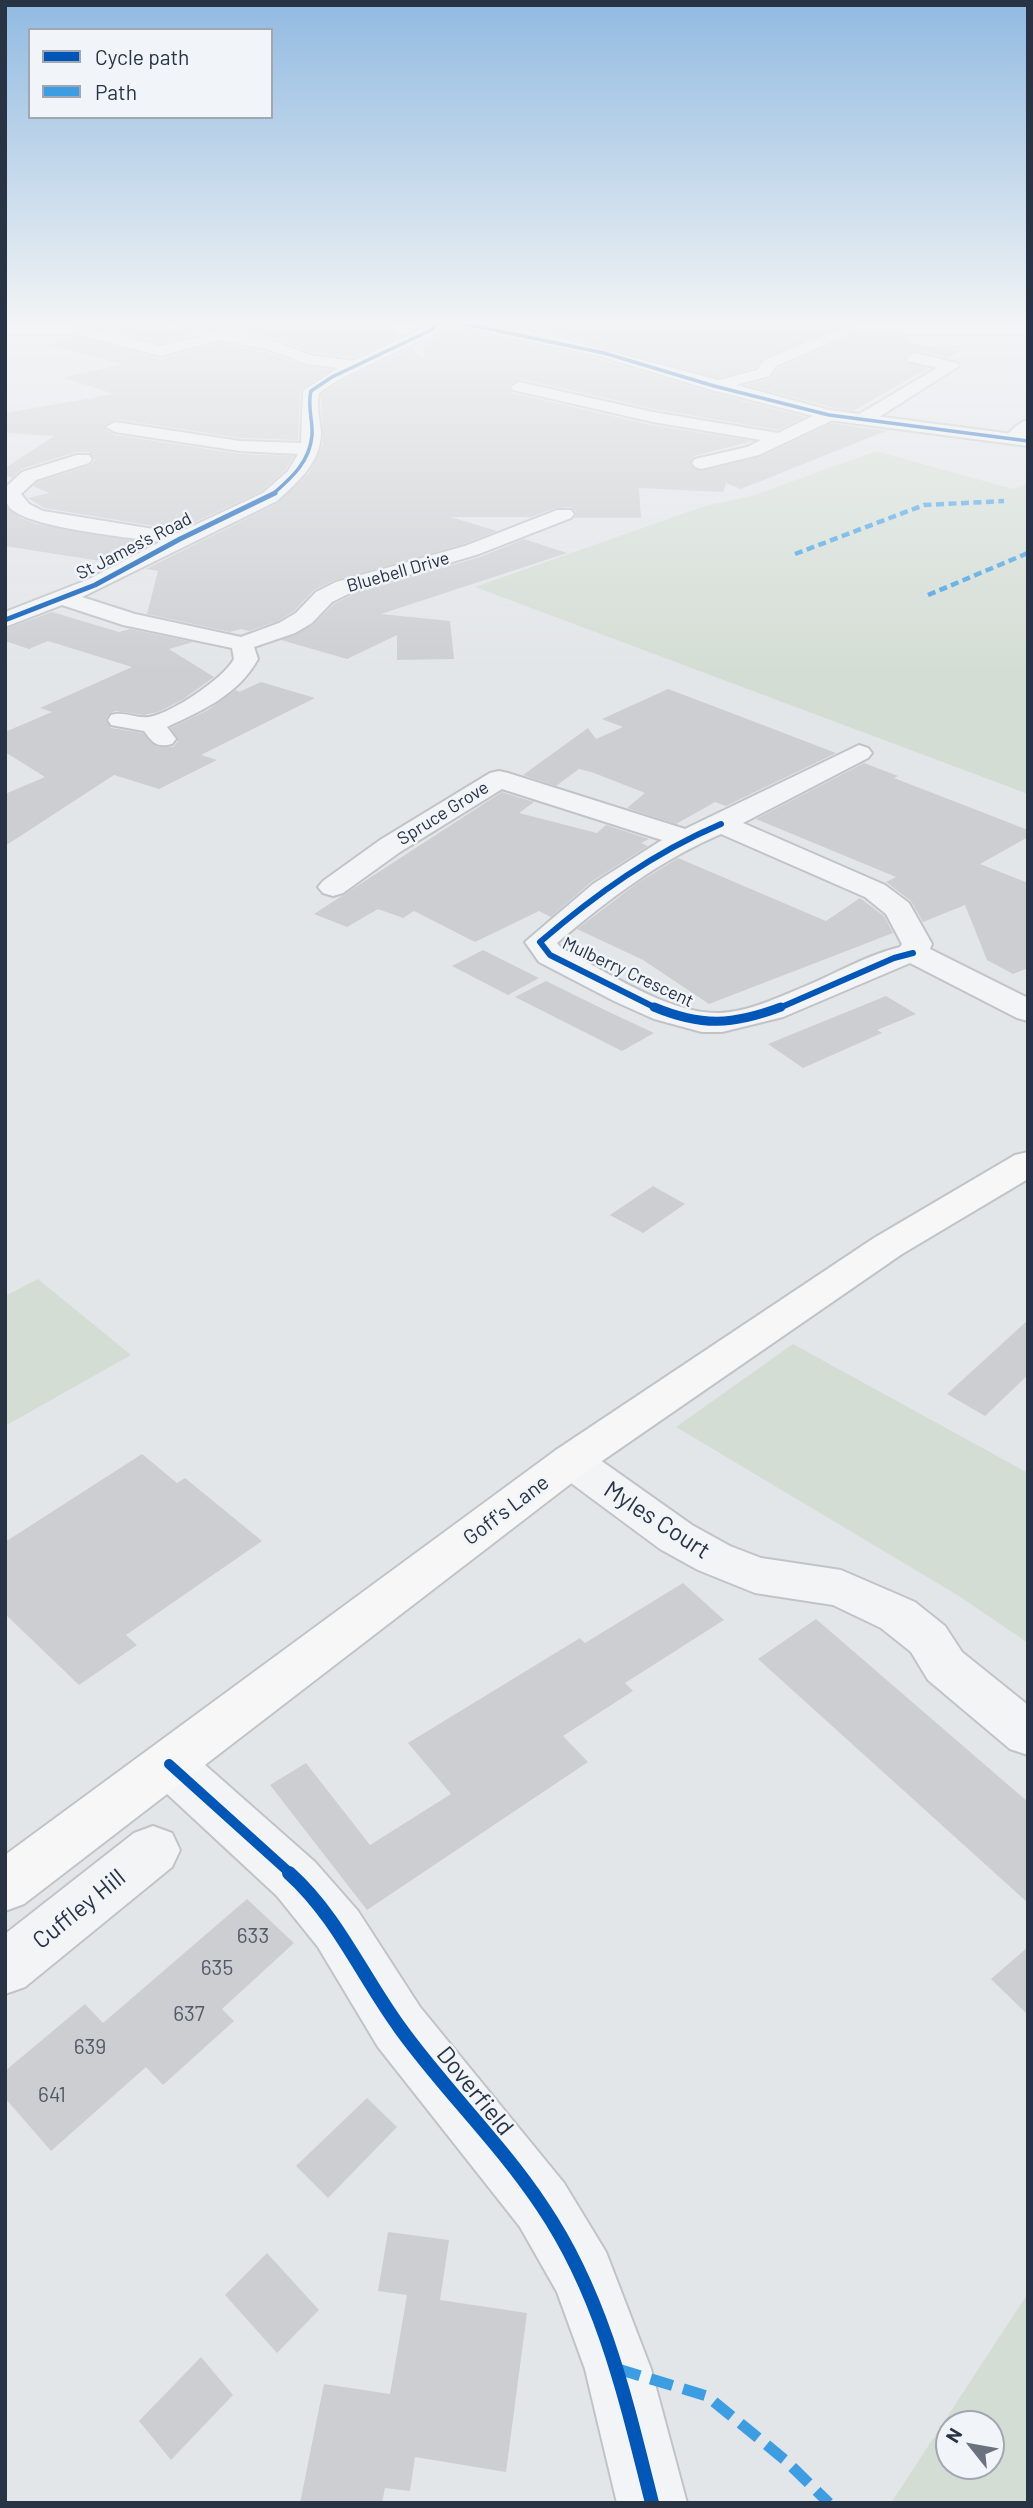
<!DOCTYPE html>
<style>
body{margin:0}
#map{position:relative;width:1033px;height:2508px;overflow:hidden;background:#e3e6e9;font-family:Barlow,sans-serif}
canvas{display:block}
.frame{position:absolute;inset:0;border:7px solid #283344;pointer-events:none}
.legend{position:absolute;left:28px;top:28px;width:245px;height:91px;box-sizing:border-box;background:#f1f4f8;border:2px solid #a1a7b0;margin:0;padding:9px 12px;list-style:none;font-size:21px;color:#283344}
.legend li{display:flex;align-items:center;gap:14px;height:35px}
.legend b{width:35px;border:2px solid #a1a7b0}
.north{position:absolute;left:935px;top:2410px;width:70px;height:70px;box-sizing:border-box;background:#f1f4f8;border:2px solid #a1a7b0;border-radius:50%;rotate:301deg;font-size:19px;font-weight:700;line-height:28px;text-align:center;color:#283344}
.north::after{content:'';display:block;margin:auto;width:24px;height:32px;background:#69727e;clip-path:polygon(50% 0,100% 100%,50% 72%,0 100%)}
</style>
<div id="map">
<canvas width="1033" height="2508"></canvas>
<div class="frame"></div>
<ul class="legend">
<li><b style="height:9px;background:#0057b8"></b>Cycle path</li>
<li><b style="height:9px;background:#3d9de3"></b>Path</li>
</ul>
<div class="north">N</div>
</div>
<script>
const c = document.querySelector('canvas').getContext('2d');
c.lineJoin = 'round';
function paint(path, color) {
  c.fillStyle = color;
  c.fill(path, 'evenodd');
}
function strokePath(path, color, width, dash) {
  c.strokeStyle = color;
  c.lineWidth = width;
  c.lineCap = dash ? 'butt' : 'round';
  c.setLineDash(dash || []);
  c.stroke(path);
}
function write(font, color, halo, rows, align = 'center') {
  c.font = font + ' Barlow,sans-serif';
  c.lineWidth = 5;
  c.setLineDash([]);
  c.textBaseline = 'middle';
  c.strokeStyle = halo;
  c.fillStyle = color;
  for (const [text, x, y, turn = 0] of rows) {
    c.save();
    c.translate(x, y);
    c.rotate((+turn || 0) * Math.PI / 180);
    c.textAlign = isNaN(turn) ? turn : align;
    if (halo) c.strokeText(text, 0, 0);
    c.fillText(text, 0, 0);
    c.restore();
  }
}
const green = new Path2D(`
 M876,451L1013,489L1028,483V794L475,587L702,507L755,495Z
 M38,1279L131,1355L5,1426V1296Z
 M793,1344L1028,1473V1643L959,1596L676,1427Z
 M1028,2293V2503H891ZM991,2424V2466H949V2424Z`);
const building = new Path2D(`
 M205,321H232L197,334L161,343L97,327L126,322L177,329Z
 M262,321H297L321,332L331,327L326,321H385L400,336L353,358L311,352L277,339L242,332Z
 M490,321H590L592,326L598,329L610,321H860L854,330H901L914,344L960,351L947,358L916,350L908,353L905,357L907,362L928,368L853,411L830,407L746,385L770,379L778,368L847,338L852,333L842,326L763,358L755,368L718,378L542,330Z
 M446,325L598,359L713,393L805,417L778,430L654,409L520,379L508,386L512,393L652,425L753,441L694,456L690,465L700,471L760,457L832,423L886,431L741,489L726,483L723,492L639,488L641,518H575L576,512L571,507L556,508L531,517H451L497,531L464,544L335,580L314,590L294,611L278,621L249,631L241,629L230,632L147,614L158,571L146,569L278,503L309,473L323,444L321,395L339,382L412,348L424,360L425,341L437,335Z
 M75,335L160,359L218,343L266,352L306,366L331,370L300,391L298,440L240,438L115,419L105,425V429L115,435L240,454L294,456L286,469L262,491L178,530L44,508L28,498L49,493L33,486L37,482L91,465L95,459L89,452H76L21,469L12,478L5,475V468L54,436L5,433V413L114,394L63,378L122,364L48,345Z
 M5,506L19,517L36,524L152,543L113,563L5,546Z
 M524,539L567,553L381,614L450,621L454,659L397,660V635L347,659L281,640L313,625L334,604L353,594L480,557Z
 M52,612L119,632L130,629L193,642L169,649L214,677L182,700L158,712L144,715L115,711L109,714L106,719L111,728L143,733L158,747H173L178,741L171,728L208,710L236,690L239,692L261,682L315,698L201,755L217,760L159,789L114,775L5,846V794L45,777L5,752V732L52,712L40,708L132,667L48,641L29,649L5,641V629Z
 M668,689L721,709L836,753L726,806L715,802L676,824L627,808L645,793L594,773L579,769L556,786L523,775L588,728L596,739L623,727L602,719Z
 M864,763L898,776L894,778L1028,830V837L980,864L1028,883V968L1013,974L987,960L965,905L923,922L911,901L886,882L896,877L756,819Z
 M502,792L534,802L519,813L597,833L606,825L649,839L641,843L648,846L591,882L551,917L539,911L475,942L414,911L403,918L378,909L347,927L314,914Z
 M678,858L826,921L860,898L884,916L893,933L709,1004L643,960L577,929L636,884Z
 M483,950L539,978L508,995L452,966Z
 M546,981L609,1012L654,1033L622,1051L515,997Z
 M886,996L916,1014L877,1030L882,1033L803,1068L768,1044Z
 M653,1186L685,1204L643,1233L610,1215Z
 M1028,1320V1375L985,1416L947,1394Z
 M142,1454L177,1483L185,1478L262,1541L126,1635L137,1645L79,1685L5,1614V1542Z
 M683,1583L724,1620L625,1683L633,1691L563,1736L588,1762L367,1910L270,1785L306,1763L370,1845L451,1794L408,1743L580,1638L585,1643Z
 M816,1619L1028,1802V1903L758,1659Z
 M247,1899L294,1943L222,2009L234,2021L163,2085L146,2067L51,2151L5,2098V2071L85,2004L103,2023Z
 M1028,1947V2015L991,1979Z
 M367,2098L397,2127L328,2198L296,2166Z
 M388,2232L449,2240L440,2300L527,2313L506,2472L415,2457L410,2491L385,2488L382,2503H300L324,2384L390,2394L407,2295L378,2291Z
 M267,2253L319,2310L277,2353L225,2295Z
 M201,2357L233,2395L171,2460L139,2421Z`);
const minor = new Path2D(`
 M239,321H260L234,333L276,342L310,355L353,361L426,327L432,321H447L436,333L338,380L319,393C316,406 320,420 321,433C321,462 297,483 277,501L82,597L135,614L241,637L279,623L296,613L316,592L336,582L465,546L557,510H571L574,514L571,518L479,554L352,592L332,602L312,623L295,633L254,647L258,659C238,695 203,710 167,727L176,739L172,744C157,748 153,743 144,731L111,725L108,720L111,715C124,711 136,719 149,717C172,713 223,679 234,659L232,648L123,625L62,605L5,627V612L87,580L160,542C129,537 29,528 10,508C5,502 5,496 5,488L22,472L77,455H89L92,459L89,463L36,480L21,494L29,504L43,511L178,533L263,493L288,471L298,454L240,451L115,432L106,427L115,422L240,441L301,443L303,391L338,368L307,364L267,349L218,340L161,356L77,334L74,331L82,326L161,346L198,337Z
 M299,321H321L329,326L322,330Z
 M592,321H608L599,326L594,325Z
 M841,328L846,330L849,333L846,336L776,366L769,376L714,391L706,386L708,383L757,370L764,360Z
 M915,353L957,363L959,366L868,424H856L853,420L856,416L937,368L909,361L907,358L909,355Z
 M519,382L653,412L778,433L823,411H835L838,415L835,419L759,455L701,469L695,467L692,463L695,459L747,447L761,440L653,422L513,390L511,387Z
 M1028,420V435L1019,443H1007L1004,439C1010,431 1019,422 1028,420Z
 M859,745L868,748L872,753L868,758L743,823L885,885L909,903L932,944L930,949L1028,998V1021L1017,1018L910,963L783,1017L722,1032H702L654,1019L614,1001L539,962L525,942L593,884L662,840L502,789L400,852L343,893L333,896L323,893L318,887L323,881L380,840L490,773L499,771L508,773L685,829ZM721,834L865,897L886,914L902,944L900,947C867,955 837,973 806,986C779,997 749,1012 719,1013C668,1014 606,971 561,948L557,943C607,900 660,860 721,834Z
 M571,1445L586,1450L692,1525L730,1546L761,1558L841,1570L915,1602L945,1626L962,1652L1028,1705V1755L1010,1749L928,1680L911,1652L881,1628L833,1605L755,1593L698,1570L660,1549L556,1472L549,1461L556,1450Z
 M169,1742L187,1749L315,1862L358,1911L420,2007L564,2183L606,2252L651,2369L687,2503H617L585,2369L557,2292L520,2227L378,2047L318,1947L277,1896L151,1779L143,1764L151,1749Z
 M153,1826L172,1833L180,1850L172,1867L25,1987L5,1994V1934L134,1833Z`);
const tertiary = new Path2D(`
 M444,321H475L542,333L829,410L1028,436V446L829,420L708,389L599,356L451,325Z`);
const secondary = new Path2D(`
 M1028,1152V1179L902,1254L586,1472L24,1904L5,1911V1855L556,1450L874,1238L1015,1155Z`);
const quietFar1 = new Path2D(`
 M795,554L924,505L1004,501
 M928,595L1028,553`);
const quiet = new Path2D(`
 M618,2369L707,2396L785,2460L829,2503`);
const cyclewayFar5 = new Path2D(`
 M451,321L604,353L714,386L829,415L1028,441
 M273,494C291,478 310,462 312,435C313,420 307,406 311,391L332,377L431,330L440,321`);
const cyclewayFar4 = new Path2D(`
 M5,620L95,585L180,539L275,493`);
const cyclewayFar3 = new Path2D(`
 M658,1009L550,955L540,942C596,894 653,853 721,824
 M777,1009L894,958L913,953`);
const cyclewayFar2 = new Path2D(`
 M654,1007C702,1027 733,1025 781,1007`);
const cyclewayFar1 = new Path2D(`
 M169,1764L291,1874`);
const cycleway = new Path2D(`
 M289,1873C337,1916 362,1976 400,2028C443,2088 501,2144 542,2206C603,2296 626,2400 652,2503`);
const farStreetnames = [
 ["St James's Road",134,546,-27],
 ["Bluebell Drive",398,572,-16],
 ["Spruce Grove",443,813,-32],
 ["Mulberry Crescent",628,972,25]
];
const streetNames = [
 ["Goff's Lane",506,1510,-37]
];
const nearNumbernames = [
 ["633",253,1936],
 ["635",217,1968],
 ["637",189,2014],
 ["639",90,2047],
 ["641",52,2095]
];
const nearStreetnames = [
 ["Myles Court",657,1520,33],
 ["Cuffley Hill",79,1909,-39],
 ["Doverfield",475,2091,51]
];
paint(green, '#d4ddd4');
paint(building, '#ccced1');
strokePath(minor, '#c1c4c7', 4);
strokePath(tertiary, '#c1c4c7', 4);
strokePath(secondary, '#c1c4c7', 4);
paint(minor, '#f3f4f6');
paint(tertiary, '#f3f4f6');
paint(secondary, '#f7f7f7');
strokePath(quietFar1, '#3d9de3', 4.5, [8, 4.5]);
strokePath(quiet, '#3d9de3', 11, [23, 11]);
strokePath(cyclewayFar5, '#0057b8', 3.5);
strokePath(cyclewayFar4, '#0057b8', 5);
strokePath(cyclewayFar3, '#0057b8', 6);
strokePath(cyclewayFar2, '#0057b8', 9);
strokePath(cyclewayFar1, '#0057b8', 10);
strokePath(cycleway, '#0057b8', 14);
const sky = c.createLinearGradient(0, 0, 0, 672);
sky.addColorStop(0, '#91bae1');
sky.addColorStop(0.48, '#f2f4f5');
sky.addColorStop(1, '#f2f4f500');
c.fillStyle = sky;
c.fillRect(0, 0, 1033, 672);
write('18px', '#283344', '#f1f4f8', farStreetnames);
write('21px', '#283344', '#f1f4f8', streetNames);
write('21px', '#525a68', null, nearNumbernames);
write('24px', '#283344', '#f1f4f8', nearStreetnames);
</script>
